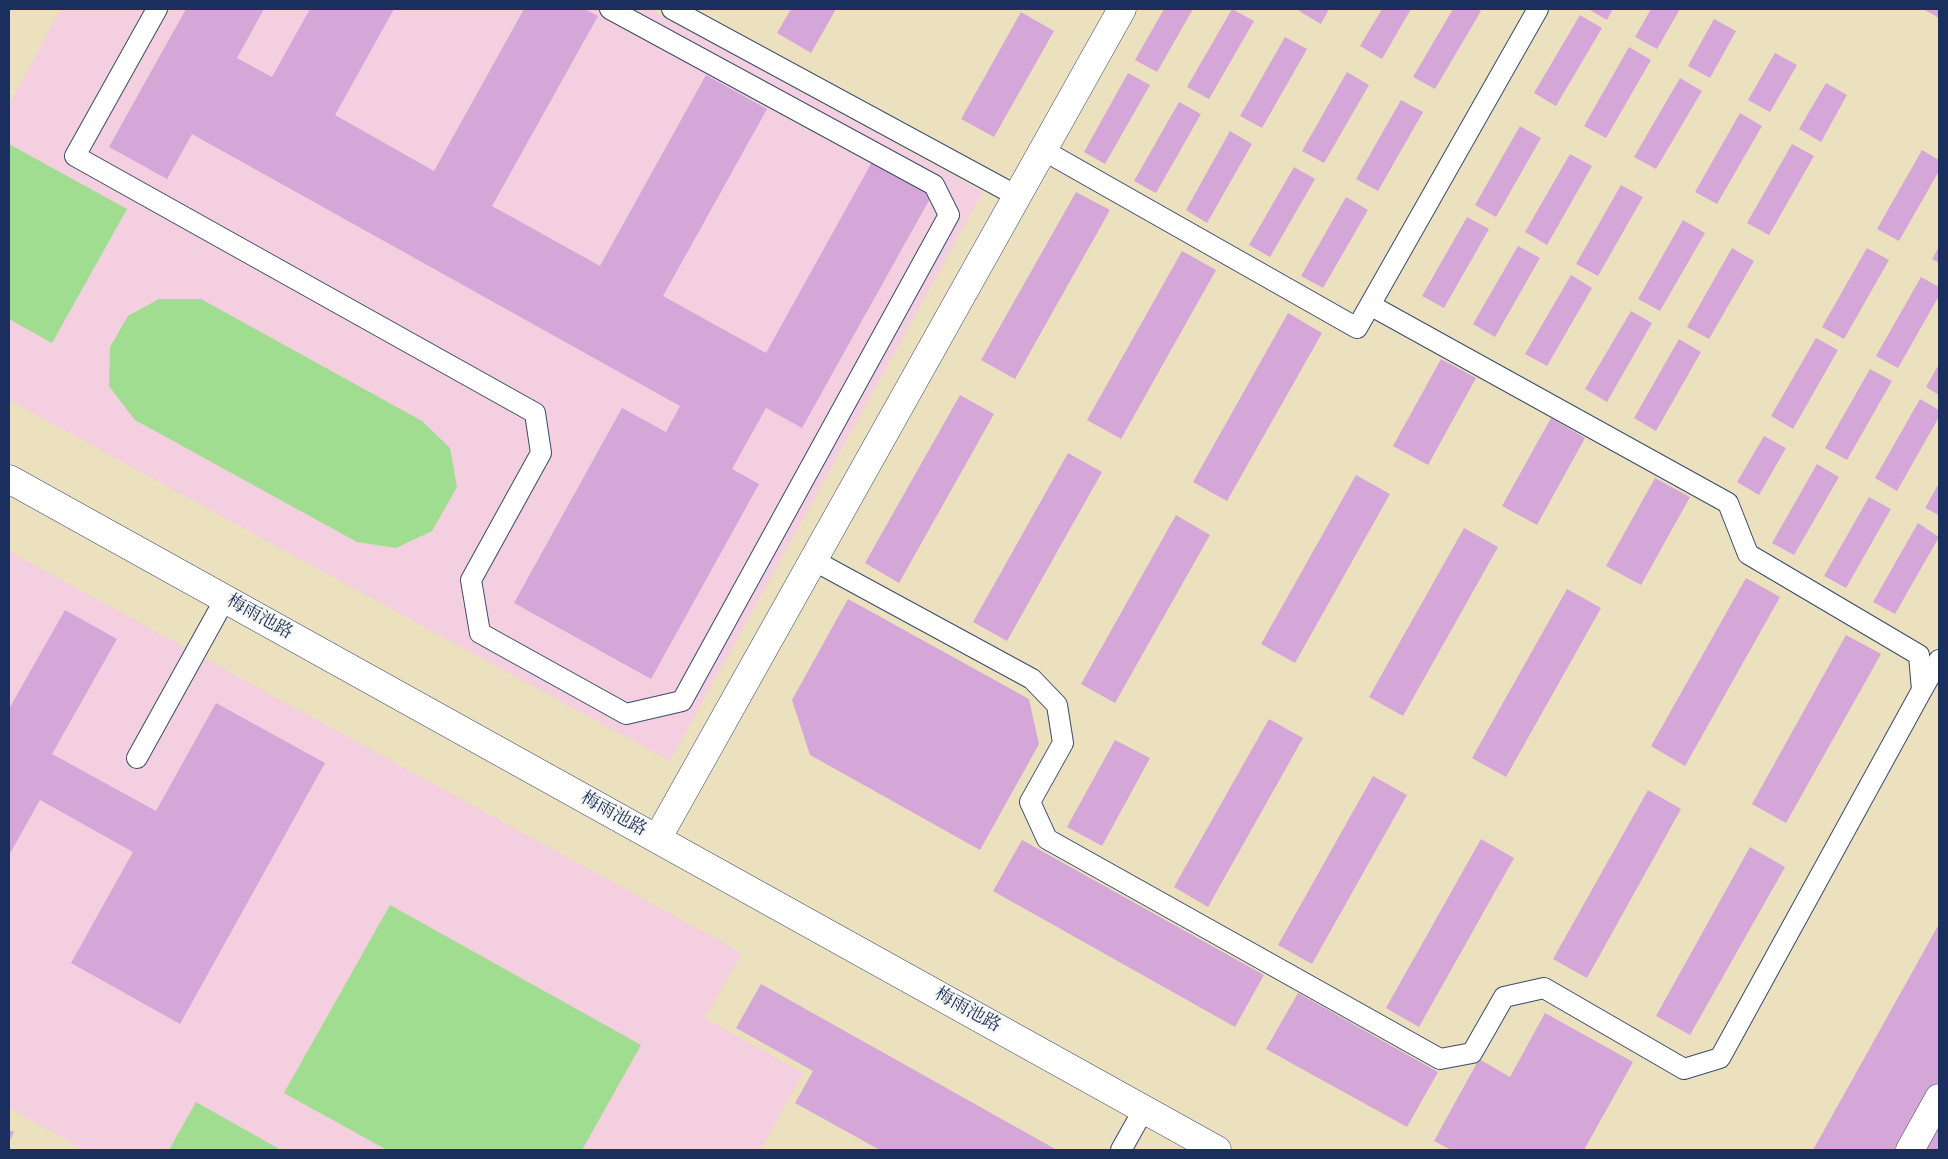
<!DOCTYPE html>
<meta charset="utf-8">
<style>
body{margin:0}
#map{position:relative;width:1948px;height:1159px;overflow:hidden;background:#ebe1bf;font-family:"IM FELL DW Pica",serif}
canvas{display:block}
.frame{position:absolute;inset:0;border:10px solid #1b2f5e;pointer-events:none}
</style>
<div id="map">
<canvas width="1948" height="1159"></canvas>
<div class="frame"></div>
</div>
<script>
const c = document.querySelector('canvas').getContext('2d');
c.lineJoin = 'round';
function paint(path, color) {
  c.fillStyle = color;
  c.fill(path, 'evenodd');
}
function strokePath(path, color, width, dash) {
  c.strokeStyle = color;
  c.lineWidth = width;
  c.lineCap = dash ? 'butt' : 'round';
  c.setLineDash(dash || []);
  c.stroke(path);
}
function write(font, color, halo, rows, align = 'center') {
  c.font = font + ' "IM FELL DW Pica","Noto Serif SC",serif';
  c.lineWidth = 4.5;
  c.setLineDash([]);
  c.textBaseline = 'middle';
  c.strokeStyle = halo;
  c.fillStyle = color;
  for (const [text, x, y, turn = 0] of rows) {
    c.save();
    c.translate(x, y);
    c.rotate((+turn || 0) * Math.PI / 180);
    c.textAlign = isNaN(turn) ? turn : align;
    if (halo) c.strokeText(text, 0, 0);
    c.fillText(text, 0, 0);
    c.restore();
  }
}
const built = new Path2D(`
 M61,9H651L983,192L670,761L9,400V105Z
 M9,551L742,953L705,1018L803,1073L761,1150H85L9,1108Z`);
const green = new Path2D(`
 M9,144L127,209L52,343L9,319Z
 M159,299H201L422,421L450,448L457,487L432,531L396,548L357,542L135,420L109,386L110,347L128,316Z
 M390,905L641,1045L582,1150H387L284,1093Z
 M196,1102L281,1150H169Z`);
const building = new Path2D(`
 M186,9H264L237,58L272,77L310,9H394L335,115L434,171L524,9H584L598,16L492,206L600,266L706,75L767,109L663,296L766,353L872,162L932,195L802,428L766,408L732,469L759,484L651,679L514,603L622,408L666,432L680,406L192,134L167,179L109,147Z
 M791,9H836L811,53L777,33Z
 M1164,9H1193L1157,72L1135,60Z
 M1232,9L1254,21L1209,99L1187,87Z
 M1300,9H1329L1321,24L1299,11Z
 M1382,9H1411L1382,59L1360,46Z
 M1453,9H1477L1481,11L1435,89L1413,77Z
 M1588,9H1613L1607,20Z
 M1651,9H1680L1657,49L1635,37Z
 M1923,9H1939V18Z
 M1021,12L1054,31L994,137L961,119Z
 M1580,15L1602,28L1556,106L1534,93Z
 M1714,19L1736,31L1710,78L1688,66Z
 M1285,37L1307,49L1262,128L1240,116Z
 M1629,47L1651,60L1606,138L1584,126Z
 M1775,53L1797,65L1770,112L1748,100Z
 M1347,72L1369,85L1324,163L1302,151Z
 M1128,73L1150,85L1105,164L1084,152Z
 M1680,78L1702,91L1656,169L1634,157Z
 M1826,83L1847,95L1821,142L1799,129Z
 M1401,100L1423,112L1378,191L1356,179Z
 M1179,102L1201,114L1156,193L1134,181Z
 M1740,113L1762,126L1717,204L1695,192Z
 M1520,126L1541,138L1496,217L1475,205Z
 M1230,131L1252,144L1207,223L1186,210Z
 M1792,144L1814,156L1769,235L1747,223Z
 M1922,150L1939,160V171L1899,241L1877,229Z
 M1570,154L1592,166L1547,245L1525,232Z
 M1294,167L1315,179L1270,257L1249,245Z
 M1621,185L1643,197L1598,276L1576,264Z
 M1076,192L1110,210L1015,379L981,360Z
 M1346,197L1368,210L1323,288L1301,276Z
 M1467,217L1489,229L1444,308L1422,296Z
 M1683,220L1705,233L1660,311L1638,299Z
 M1518,246L1540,258L1495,337L1473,324Z
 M1939,247V263L1932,259Z
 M1732,248L1754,261L1709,339L1687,327Z
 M1867,248L1889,260L1844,339L1822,327Z
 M1182,251L1216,270L1121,439L1087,420Z
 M1571,275L1592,288L1547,366L1525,354Z
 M1921,277L1939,287V296L1898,368L1876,356Z
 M1631,311L1652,323L1607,402L1585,389Z
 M1288,313L1322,333L1227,501L1193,482Z
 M1816,338L1838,350L1793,429L1771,416Z
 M1679,339L1701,352L1656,431L1634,418Z
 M1441,359L1476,378L1428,465L1393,446Z
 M1939,364V395L1926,387Z
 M1870,369L1892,381L1847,460L1825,448Z
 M960,395L994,414L899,583L865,563Z
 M1920,399L1939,410V417L1897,491L1875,478Z
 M1551,418L1585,438L1537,525L1502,506Z
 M1764,436L1786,448L1759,495L1737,482Z
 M1068,453L1102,472L1007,641L973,622Z
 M1817,464L1839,477L1794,555L1772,543Z
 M1356,475L1390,494L1295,663L1261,644Z
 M1655,478L1690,497L1641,585L1606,566Z
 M1939,483V515L1925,508Z
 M1869,497L1891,509L1846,588L1824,576Z
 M1176,515L1210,535L1115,703L1081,684Z
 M1918,523L1939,537L1895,614L1873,602Z
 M1464,528L1498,547L1403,716L1369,697Z
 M1746,578L1780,597L1685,766L1651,746Z
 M1567,589L1601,608L1506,777L1472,758Z
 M848,599L1029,699L1039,744L980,850L810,755L792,700Z
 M65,610L117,639L52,754L156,811L216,703L325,763L180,1024L71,963L133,852L40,800L9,855V709Z
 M1846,635L1881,654L1786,823L1752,804Z
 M1269,719L1303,738L1208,907L1174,887Z
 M1115,740L1150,758L1102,846L1067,827Z
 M1373,776L1407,795L1312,964L1278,945Z
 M1648,790L1681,809L1587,978L1553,959Z
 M1481,839L1514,858L1419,1027L1386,1008Z
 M1022,840L1264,975L1235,1027L993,891Z
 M1750,847L1785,867L1690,1035L1656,1016Z
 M1939,924V1150H1813Z
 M761,984L1057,1150H880L795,1103L813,1071L736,1028Z
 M1298,993L1438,1072L1407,1127L1266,1049Z
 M1545,1013L1633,1062L1584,1150H1451L1434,1141L1479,1059L1510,1077Z
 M9,1130L14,1132L9,1142Z`);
const service = new Path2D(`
 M157,9L75,156L535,413L541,453L471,580L480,633L626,714L682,701L949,215L934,185L610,9
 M672,9L1017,196
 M1043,150L1357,328L1370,305
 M813,560L1032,679L1057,705L1063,743L1030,802L1047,839L1440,1059L1472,1053L1504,997L1544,988L1684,1069L1720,1058L1922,690L1919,655L1748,554L1728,503L1370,305L1538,9
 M1922,690L1939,660
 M137,758L225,599
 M1121,1150L1144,1109`);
const minor = new Path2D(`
 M9,479L1217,1150
 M657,839L1122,9`);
const primary = new Path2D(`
 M1910,1150L1939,1098`);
const streetNames = [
 ["梅雨池路",259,618,29],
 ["梅雨池路",613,815,29],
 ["梅雨池路",967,1011,29]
];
paint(built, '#f3cfdf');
paint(green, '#a0dd91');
paint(building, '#d5a7d8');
strokePath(service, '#3a4a6d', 22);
strokePath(minor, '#3a4a6d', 29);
strokePath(primary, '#3a4a6d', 29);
strokePath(service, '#fff', 20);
strokePath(minor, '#fff', 28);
strokePath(primary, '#fff', 28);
write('18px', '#1b2f5e', '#f6f6f2', streetNames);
</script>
